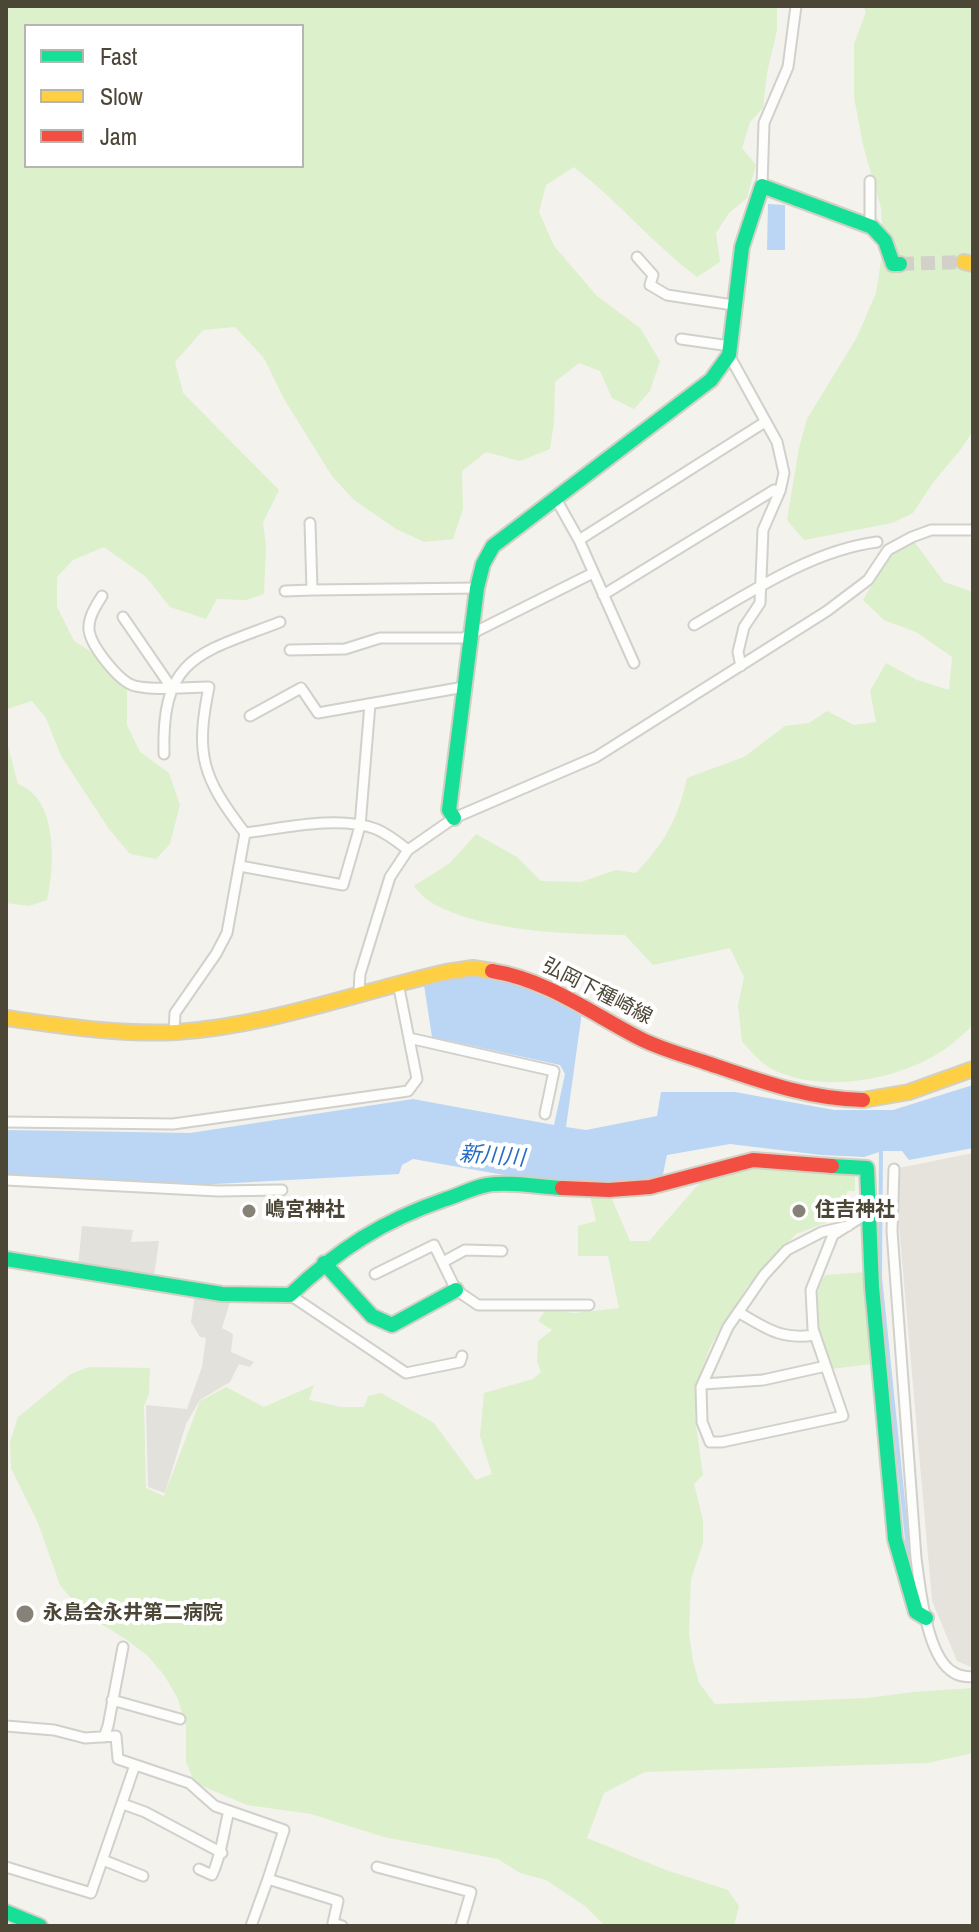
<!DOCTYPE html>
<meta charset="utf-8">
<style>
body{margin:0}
#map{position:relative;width:979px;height:1932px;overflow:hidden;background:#f3f2ed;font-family:"Archivo Narrow",sans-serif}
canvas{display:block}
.frame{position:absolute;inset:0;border:8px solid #4c4637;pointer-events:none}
.legend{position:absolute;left:24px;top:24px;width:280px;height:144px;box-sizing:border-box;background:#fff;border:2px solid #b7b5af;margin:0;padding:10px 14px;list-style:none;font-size:24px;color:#4c4637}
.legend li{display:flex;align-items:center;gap:16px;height:40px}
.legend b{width:40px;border:2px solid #b7b5af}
</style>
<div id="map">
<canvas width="979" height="1932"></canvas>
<div class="frame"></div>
<ul class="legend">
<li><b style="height:10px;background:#16e098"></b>Fast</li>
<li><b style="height:10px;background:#ffcf43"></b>Slow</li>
<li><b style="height:10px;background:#f24e42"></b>Jam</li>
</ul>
</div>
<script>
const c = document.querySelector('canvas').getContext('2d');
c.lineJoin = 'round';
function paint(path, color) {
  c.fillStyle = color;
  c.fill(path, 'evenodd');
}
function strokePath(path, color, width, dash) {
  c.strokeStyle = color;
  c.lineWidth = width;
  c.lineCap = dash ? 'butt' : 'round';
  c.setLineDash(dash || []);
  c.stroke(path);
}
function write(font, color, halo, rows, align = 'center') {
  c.font = font + ' "Archivo Narrow","Noto Sans JP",sans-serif';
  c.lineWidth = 8;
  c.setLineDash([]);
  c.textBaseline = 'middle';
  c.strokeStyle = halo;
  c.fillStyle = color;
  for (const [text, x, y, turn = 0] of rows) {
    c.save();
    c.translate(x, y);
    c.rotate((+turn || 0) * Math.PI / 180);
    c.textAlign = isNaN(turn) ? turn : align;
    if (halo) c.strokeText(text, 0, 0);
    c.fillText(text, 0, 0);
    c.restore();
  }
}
const industrial = new Path2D(`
 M973,1153V1668L957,1661L932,1601L894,1169Z`);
const green = new Path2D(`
 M6,6H777V30L767,73L763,108L750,122L742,148L756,165L747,198L729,213L716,233L720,262L697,277C653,244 618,201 574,167L546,185L539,212L554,246L597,296L640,328L660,361L650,391L634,409L612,398L600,371L579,363L555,382L554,422L550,449L520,461L486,452L462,471L463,509L453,539L424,542L396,529L354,500L332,476L284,399L264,358L235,327L203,330L175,362L183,393L279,490L263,522L266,547L264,594L246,600L217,599L206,619L170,607L146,577L104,547L73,560L57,577V607L74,641L104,660L127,690V725L140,752L169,773L180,805L170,844L156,859L130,854L109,829L61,756L46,718L32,701L7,709L6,720ZM26,26H302V166H26Z
 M863,6H973V259L969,265L973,287V431L961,449L932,484L913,513L892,523L804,540L787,520L799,448L807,419L857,337L876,293L883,248L881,208L863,145L854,97V44L866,12Z
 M913,540L944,582L973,592V1025C964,1033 955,1042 945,1049C900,1080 824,1094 774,1070C762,1065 751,1051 742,1042L738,1005L744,977L730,948L653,965L625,935C566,934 484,932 432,903C425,899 419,892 414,886L450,863L476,834L517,857L541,881L581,882L616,870L636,873C665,842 678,819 687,778L744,757L785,726L809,723L827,711L854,725L876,722L870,691L886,663L917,680L949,690L952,657L916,632L884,620L863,600L889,556Z
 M6,739L18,784C58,799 55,865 47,900L29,906L6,903Z
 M733,1164L855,1173V1191H847L843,1216L796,1234L747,1287L711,1345L699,1377L695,1417L703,1475L694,1484L703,1520V1543L691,1579L689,1634L693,1661L699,1683L715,1704L867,1698L913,1692L973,1688V1753L927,1763L645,1772L604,1793L587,1838L666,1870L728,1890L739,1906L734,1926H605L585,1906L546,1880L520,1873L498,1859L384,1837L311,1814L247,1805L195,1783L186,1762V1727L178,1699L164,1675L147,1655L124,1638L103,1625L89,1620L60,1585L38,1523L11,1468L10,1442L18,1417L71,1374L89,1367L150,1368L149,1394L144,1406L146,1488L164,1496L200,1401L226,1387L264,1407L314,1385L309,1400L341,1407H364L368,1396L381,1393L434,1423L476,1480L492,1474L480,1436L484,1393L533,1379L541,1372L537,1361L538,1341L552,1330L538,1321L546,1310L575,1313L619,1308L608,1256H578V1226L596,1221L590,1196L612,1199L630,1241H649L696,1187L710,1175Z
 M867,1272L872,1364L831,1369C821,1338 807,1305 825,1275Z`);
const parking = new Path2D(`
 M82,1226L133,1230L131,1242L159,1241L154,1276L78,1267Z
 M195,1295L231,1299L222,1328L233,1334L231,1352L254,1362L250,1367L239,1364L230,1382L200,1400L186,1424L165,1493L148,1487L146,1405L187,1409L202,1367L206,1338L200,1337L191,1322Z`);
const water = new Path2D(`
 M768,204L785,205V250H767Z
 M477,976L514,984L582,1012L566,1127L586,1130L657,1116L661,1092H735L834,1110H893L973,1085V1148L909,1160L902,1151H882L864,1157L821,1155L730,1144L667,1155L662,1179L611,1186L544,1182L413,1159L402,1165L399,1174L197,1185L6,1175V1130L190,1133L413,1099L554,1125L565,1074L560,1065L432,1037L424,985L459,977Z`);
const stream = new Path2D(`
 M881,1148L880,1277L910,1569`);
const secondaryTunnel = new Path2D(`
 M900,264L964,262`);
const street = new Path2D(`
 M762,186L764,123L788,67L796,6
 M870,226V181
 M637,257L653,275L650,285L667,295L733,305
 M681,339L730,346
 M729,355L777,442L784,473L780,491L763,530L760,603L744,627L738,652L741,666
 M556,499L579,540L765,422
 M310,523L312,590L477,588
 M579,540L634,663
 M285,591L312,590
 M603,595L774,490L780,491
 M102,596C95,607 88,618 89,630C91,646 119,682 135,686C157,691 186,687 209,687C195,755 202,777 245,833L227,933L216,954L175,1013L174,1033
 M123,617L171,687
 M694,625C749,593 813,550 877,542
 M290,650L345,649L380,638H463L593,573
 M250,716L301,688L318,713L464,687
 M164,754C161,655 201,653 280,622
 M245,833C284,828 339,815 376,829C388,834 398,842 408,850
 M240,866L343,885L360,826L370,704
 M359,992L360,974L390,877L408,850L454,818L596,757L827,611L868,580L888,550L912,537L931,530H973
 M409,1038L554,1071L545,1114
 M6,1122L173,1124L408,1091L417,1079L398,983
 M894,1169L892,1231L916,1558C920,1587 926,1651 950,1670C957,1676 964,1677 973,1677
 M6,1180L218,1191L282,1190
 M848,1226L822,1232L787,1250L764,1275L728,1327L701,1387L702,1422L710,1442H722L843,1416L813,1329L811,1290L833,1235L868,1213
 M443,1262L465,1250L502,1251
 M375,1274L434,1245L456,1290L478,1305H589
 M290,1295L406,1373L460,1362L462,1356
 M738,1312C767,1329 781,1340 815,1335
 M703,1384L763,1380L826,1366
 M112,1700L180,1719
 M6,1726L54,1730L85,1738L116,1736L118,1759L189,1783L215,1806L284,1830L268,1879L338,1901L333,1923L342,1926
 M104,1737L108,1726L123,1647
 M123,1804L145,1812L222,1853
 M103,1860L143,1876
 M6,1867L91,1893L135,1765
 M377,1867L471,1892L461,1926
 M199,1869L212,1875C222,1854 223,1833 229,1811
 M251,1926L268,1879`);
const fast = new Path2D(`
 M454,818L449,810L477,588L483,564L493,546L711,380L729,355L742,247L762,186L872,227L885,241L893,264H900
 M832,1166L867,1168L872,1287L895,1539L916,1612L926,1618
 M6,1259L222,1294L290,1295C339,1249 382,1221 446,1199C459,1195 474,1187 487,1185C510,1181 539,1187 562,1188
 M324,1263L372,1316L392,1325L456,1290
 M6,1912L40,1926`);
const slow = new Path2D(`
 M964,262L973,264
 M6,1018C63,1026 120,1035 177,1032C268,1026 358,992 446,972L473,968L492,971
 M863,1100L909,1092L973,1069`);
const jam = new Path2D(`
 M492,971C548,980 592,1014 641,1039C661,1049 683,1055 704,1062C757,1080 807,1099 863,1100
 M562,1188L609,1190L650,1187L753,1160L832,1166`);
const markers = [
 [249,1211,8,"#868277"],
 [799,1211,8,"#868277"],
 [25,1614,10,"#868277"]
];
const streetNames = [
 ["弘岡下種崎線",597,992,27]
];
const poiNames = [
 ["嶋宮神社",265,1211],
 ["住吉神社",815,1211],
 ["永島会永井第二病院",43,1614]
];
const waterNames = [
 ["新川川",492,1157,4]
];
paint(industrial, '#e6e3dc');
paint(green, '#dcf0cb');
paint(parking, '#e3e1dc');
paint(water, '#bad6f4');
strokePath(stream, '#bad6f4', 4);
strokePath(secondaryTunnel, '#d2d0c9', 14, [14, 7]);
strokePath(street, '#d1d0ca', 13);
strokePath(fast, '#d3d0c3', 18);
strokePath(slow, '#d3d0c3', 18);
strokePath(jam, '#d3d0c3', 18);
strokePath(street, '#fdfdfc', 9);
strokePath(fast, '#16e098', 14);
strokePath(slow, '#ffcf43', 14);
strokePath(jam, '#f24e42', 14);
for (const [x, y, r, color] of markers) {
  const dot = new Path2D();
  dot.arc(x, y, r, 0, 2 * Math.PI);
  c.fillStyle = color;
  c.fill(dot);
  strokePath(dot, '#fff', 3);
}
write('20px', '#4c4637', '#fff', streetNames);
write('bold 20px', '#4c4637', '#fff', poiNames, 'left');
write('italic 22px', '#246dc3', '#fff', waterNames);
</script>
